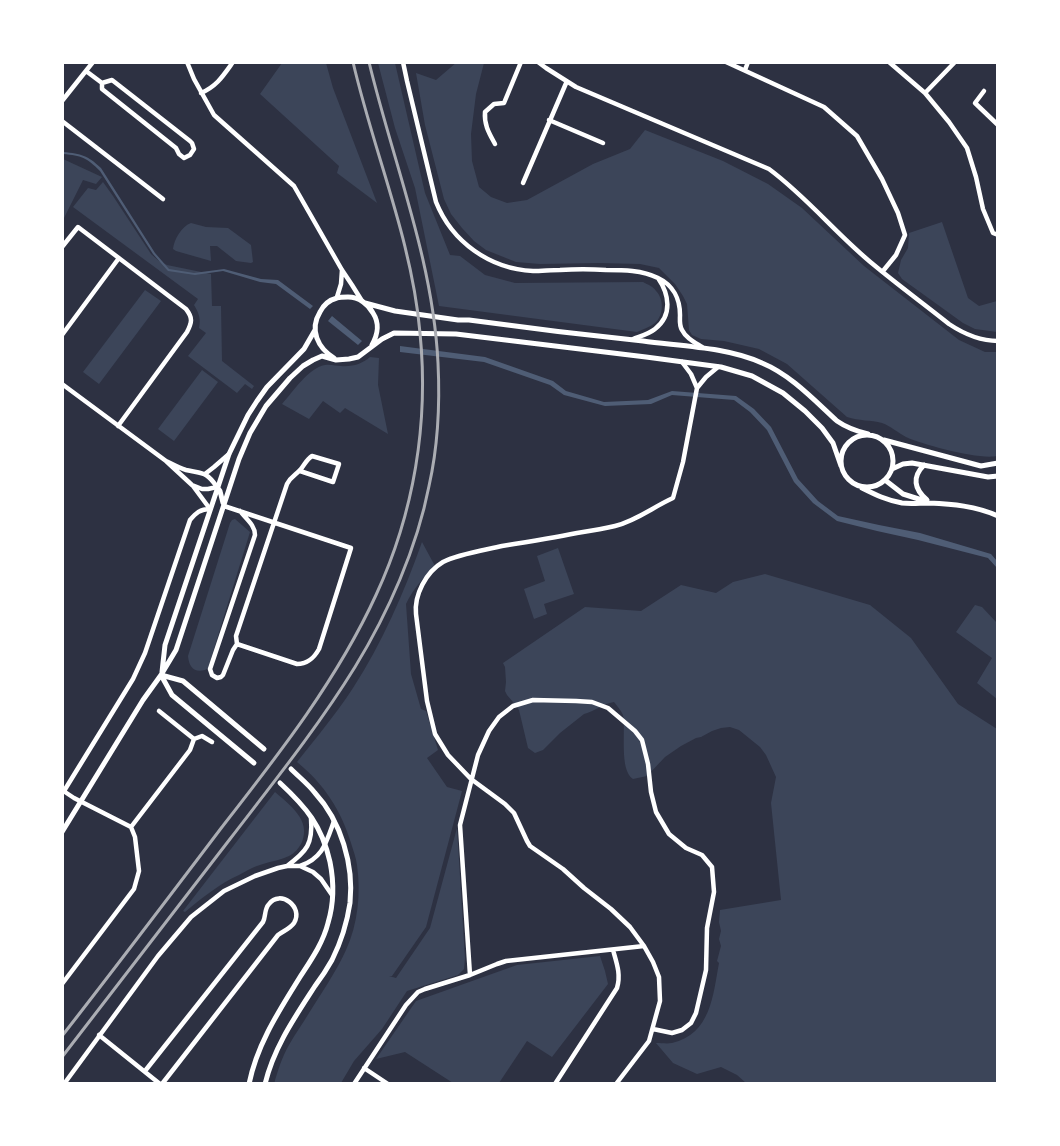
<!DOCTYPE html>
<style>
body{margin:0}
#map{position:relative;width:1060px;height:1146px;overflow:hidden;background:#2d3142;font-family:"Asap Condensed",sans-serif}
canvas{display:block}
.frame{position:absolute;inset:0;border:64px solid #fff;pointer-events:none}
</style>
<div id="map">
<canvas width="1060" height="1146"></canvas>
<div class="frame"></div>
</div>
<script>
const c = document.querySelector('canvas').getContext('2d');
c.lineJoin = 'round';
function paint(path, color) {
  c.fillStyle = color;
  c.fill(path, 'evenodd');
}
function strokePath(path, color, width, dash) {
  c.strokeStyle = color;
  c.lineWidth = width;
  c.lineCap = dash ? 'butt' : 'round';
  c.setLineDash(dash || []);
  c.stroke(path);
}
const green = new Path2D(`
 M457,62L484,63L476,94L471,134L472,161L479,187L491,197L507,203L527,200L593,164L630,149L645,130L723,161L768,184L802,208L864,266L959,340L985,352H997V456C979,460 924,445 906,437C898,433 891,426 882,423C871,420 859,421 847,417L787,364L759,349L724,341L701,339L692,335L689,330L687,304L683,296L675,284L659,268L640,264L599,263L540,264L516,262L486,250L474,241L462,228L451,214L444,199L425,125L416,73L436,80Z
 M282,63H326L333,88L377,203L337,173L339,166L260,94Z
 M378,63H395L425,193L450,255L460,256L485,275L515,283L643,282C648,285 653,286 656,291C664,299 664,315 655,323C650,327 643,329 637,332L439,306L415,188L395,128Z
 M63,159L102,177L96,184L83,180L63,220Z
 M103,182L113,196L151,254L159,261L167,265L211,274L212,306H221L222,361L254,386L252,389L245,384L237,393L188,356L206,333L199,328C201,319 199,313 194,305L198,299L73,207L88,188L96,190Z
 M942,222L968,298L979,306L997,301V332L975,329L963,323L902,279L898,273L901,260L908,248L909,233Z
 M191,223L206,227L228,228L251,245L253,262L251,263L236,261L217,246H210L211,261L176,251L173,249C174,239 182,226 191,223Z
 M145,290L161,301L99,384L83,372Z
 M370,357L379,358L378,385L388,434L345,408L340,413L323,401L309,419L282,404C293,392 308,368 325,365C331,364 336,366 341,366C352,367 362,364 370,357Z
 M202,370L218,382L174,441L158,429Z
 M235,519L250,532L208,668L205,670C194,673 189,667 188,656L230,523L232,520Z
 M422,542L435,566C423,579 414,587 406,604L411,674L421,709L426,711L438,750L427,758L447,787L462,791L426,927L392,976H389L396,978L430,928L457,828L465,958L464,969L458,975L407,991L382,1029L354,1061L341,1083L274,1084C278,1070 282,1057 289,1045C295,1034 303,1023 309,1013C322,992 336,972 346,950C358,924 361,893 357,865C356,857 353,850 351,843C341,810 324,784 297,762C316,738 336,714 353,688C382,643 404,593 422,542Z
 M558,548L574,594L544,604L547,614L534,619L524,589L545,581L537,556Z
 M765,574L870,605L911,638L958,704L997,729V1083H746L737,1075L721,1067L697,1074L673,1063L656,1043C662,1043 667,1044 672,1043C711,1034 713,995 719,963L717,961L721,946L719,939L721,931L719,922L720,910L781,900L771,803L776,777L766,755L760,747L739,730L730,727L721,728L712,731L701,737L696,738L681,746L665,757L647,776L633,779C619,770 626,731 623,715C621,710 617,706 614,702C602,704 595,711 584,714L560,733L543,750L535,753L528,748L519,710L513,702L507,695L505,691L506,682L505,667L503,663L585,607L641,611L681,585L716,593L733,582Z
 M975,605L982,607L997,623V699L977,683L992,658L956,632Z
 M275,792C290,805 311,820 302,842C299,848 295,853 289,856C281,860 272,861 263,864C255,866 246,871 239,875C219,884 202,898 185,912L183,911Z
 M600,956L605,971L608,984L552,1057L527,1041L499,1083H453L405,1052L376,1059L416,1001L517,965Z`);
const water = new Path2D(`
 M63,152C82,154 87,155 101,168L155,253L169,269L194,273L224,269L261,279L278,280L313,306L310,309L276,284L260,282L223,271L195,275L168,271L153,254L100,171C86,157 82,156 63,154Z
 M332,316L362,341L358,345L328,321Z
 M400,346L485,357L553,381L566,391L604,402L648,400L672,391L736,396L754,409L771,427L798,479L818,501L838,516L879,525L920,533L991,554L997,561V568L988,558L918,540L877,531L837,521L813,503L794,482L767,430L750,412L734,400L672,395L651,404L605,406L564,395L550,385L484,362L400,352Z`);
const minor = new Path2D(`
 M187,62L194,79L214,115L294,186L342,270L352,285L362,301
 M403,62L407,81L436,202C452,242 490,269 533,271C542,271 551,270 560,270C575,269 591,269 606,270C623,270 642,270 658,278C673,285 680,299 680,315C680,320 679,325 682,330C686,338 694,342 702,347
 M538,62L546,68L576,87L769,169C807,197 837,235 874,265C898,285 924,304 949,324C964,334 979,341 998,341
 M726,62L824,107L857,136L882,179L898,213L905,235L896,255L883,271
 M889,62L925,93L949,122L967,148L976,177L983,209L993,233L998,235
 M745,70L748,62
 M86,71L102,83V89L176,148L179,154L184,158L190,155L194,149L192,143L190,141L112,80L102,83
 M984,91L975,103L998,125
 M201,93C217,86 223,76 233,62
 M925,93L955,62
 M62,101L93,62
 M549,120L603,143
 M62,121L163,199
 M495,144C489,133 484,125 485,112L494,104L504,103L521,62
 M523,183L567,81
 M62,247L78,227L186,309C193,318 192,322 187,332L118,426
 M337,297L341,284L342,270
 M62,335L119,258
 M633,339C641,336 649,334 655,329C673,315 669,294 658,278
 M682,362L691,374L697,388
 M62,384L166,461L192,485L202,489H208L217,487C206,471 203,474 186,470C179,468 172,464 166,461
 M205,474L214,467L229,454
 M193,486L210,509
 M224,506L351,548L319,649C314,658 308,664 297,664L237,644
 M240,511C246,519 255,525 255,535L210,669L212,675L217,678L221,677L223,675L233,650L237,644L236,636L287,484C291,476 296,475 301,469C305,464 307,459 312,456L339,464L333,482L300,471
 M159,711L194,739L202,736L212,742
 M62,790L74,798L131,827L135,837L139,871L134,889L62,984
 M64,791L133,679L145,653L190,520C196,513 200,509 210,509
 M131,827L190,750L194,739
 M287,866C307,851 313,844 311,818
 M300,866C323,858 326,843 334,821
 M470,975L460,825L478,755L489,731L499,717L513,706L533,700L576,701L592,702L608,708L635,731L642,740L648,764L651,792L656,812L669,834L686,848L702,855L712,867L714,892L707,928L706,970L696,1013L691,1023L682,1030L672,1033L653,1029
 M99,1035L160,1084
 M364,1068L388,1084
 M145,1071L263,922C266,917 264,909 269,904C280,889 304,907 294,923C290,929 283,931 278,935L162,1084
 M64,1084L158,956L191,917L224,891L255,876L278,868L287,866H300L313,872L321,879L332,895
 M354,1084L406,1005L418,992L425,989L470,975L497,964L506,961L644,946
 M555,1084L617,988C621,975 617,964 613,950
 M616,1084L649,1041L660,1001L659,977L653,962L644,946L630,927L611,909L584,888L563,869L530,846L527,841L514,813L505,804L471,779L448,755L435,734L427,701L416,614C414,595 426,572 443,562C458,554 485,550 502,546C527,542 552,538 577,533C590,531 603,529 615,526C636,521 653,507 673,498L683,462L697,388L706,377L718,367`);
const tertiary = new Path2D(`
 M365,303L395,311L458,320H469C527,328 585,335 643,341C680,346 728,347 762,363C791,375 814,400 837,421C847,428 856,431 868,434
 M334,358C318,348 309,330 320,312C323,306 329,300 337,298C340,297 345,297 348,297C359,297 368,304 373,313C380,324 378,334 372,345
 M841 461a26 26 0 1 1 52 0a26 26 0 1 1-52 0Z
 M884,440L981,466L998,463
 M924,465C912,477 914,489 927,500
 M892,469L903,464L912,463L988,477L998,476
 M885,480L903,494L925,501
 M217,487L220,491L223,503
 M862,488C876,495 886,500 902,503C911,504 920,503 929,503C952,504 976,506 998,516
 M162,672L165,645L229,454L248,415L257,401L267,387L304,349L315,330
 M161,675L172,695L254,763
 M161,675L183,681L264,749
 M62,832L143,700L161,675L176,650L239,459L250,433L266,406L290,378L303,366L313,360L322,356L336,360L349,359L358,357L382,339L394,333L456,334L646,357L721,367L752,376L783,393L805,411L822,428L833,443L841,466
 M249,1084C257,1044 279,1011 300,977C311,960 323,943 328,923C334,903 334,882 330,862C322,826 306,807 280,783
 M265,1084C274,1047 295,1017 315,986C321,978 327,969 332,960C341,942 347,923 350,903C354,865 341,821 315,793C308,784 299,777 291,769`);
const rail = new Path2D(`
 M62,1036C116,967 169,897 222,827C279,754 337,680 376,595C414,513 429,423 420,333C412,240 374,153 353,62
 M62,1057C118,985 174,912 230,839C273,783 318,727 355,667C388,613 417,548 429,486C438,446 440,403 438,363C433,259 393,162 369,62`);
paint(green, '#3c4559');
paint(water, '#4f5d75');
strokePath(minor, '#fff', 4.5);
strokePath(tertiary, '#fff', 5);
strokePath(rail, '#abadb3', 3);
</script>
